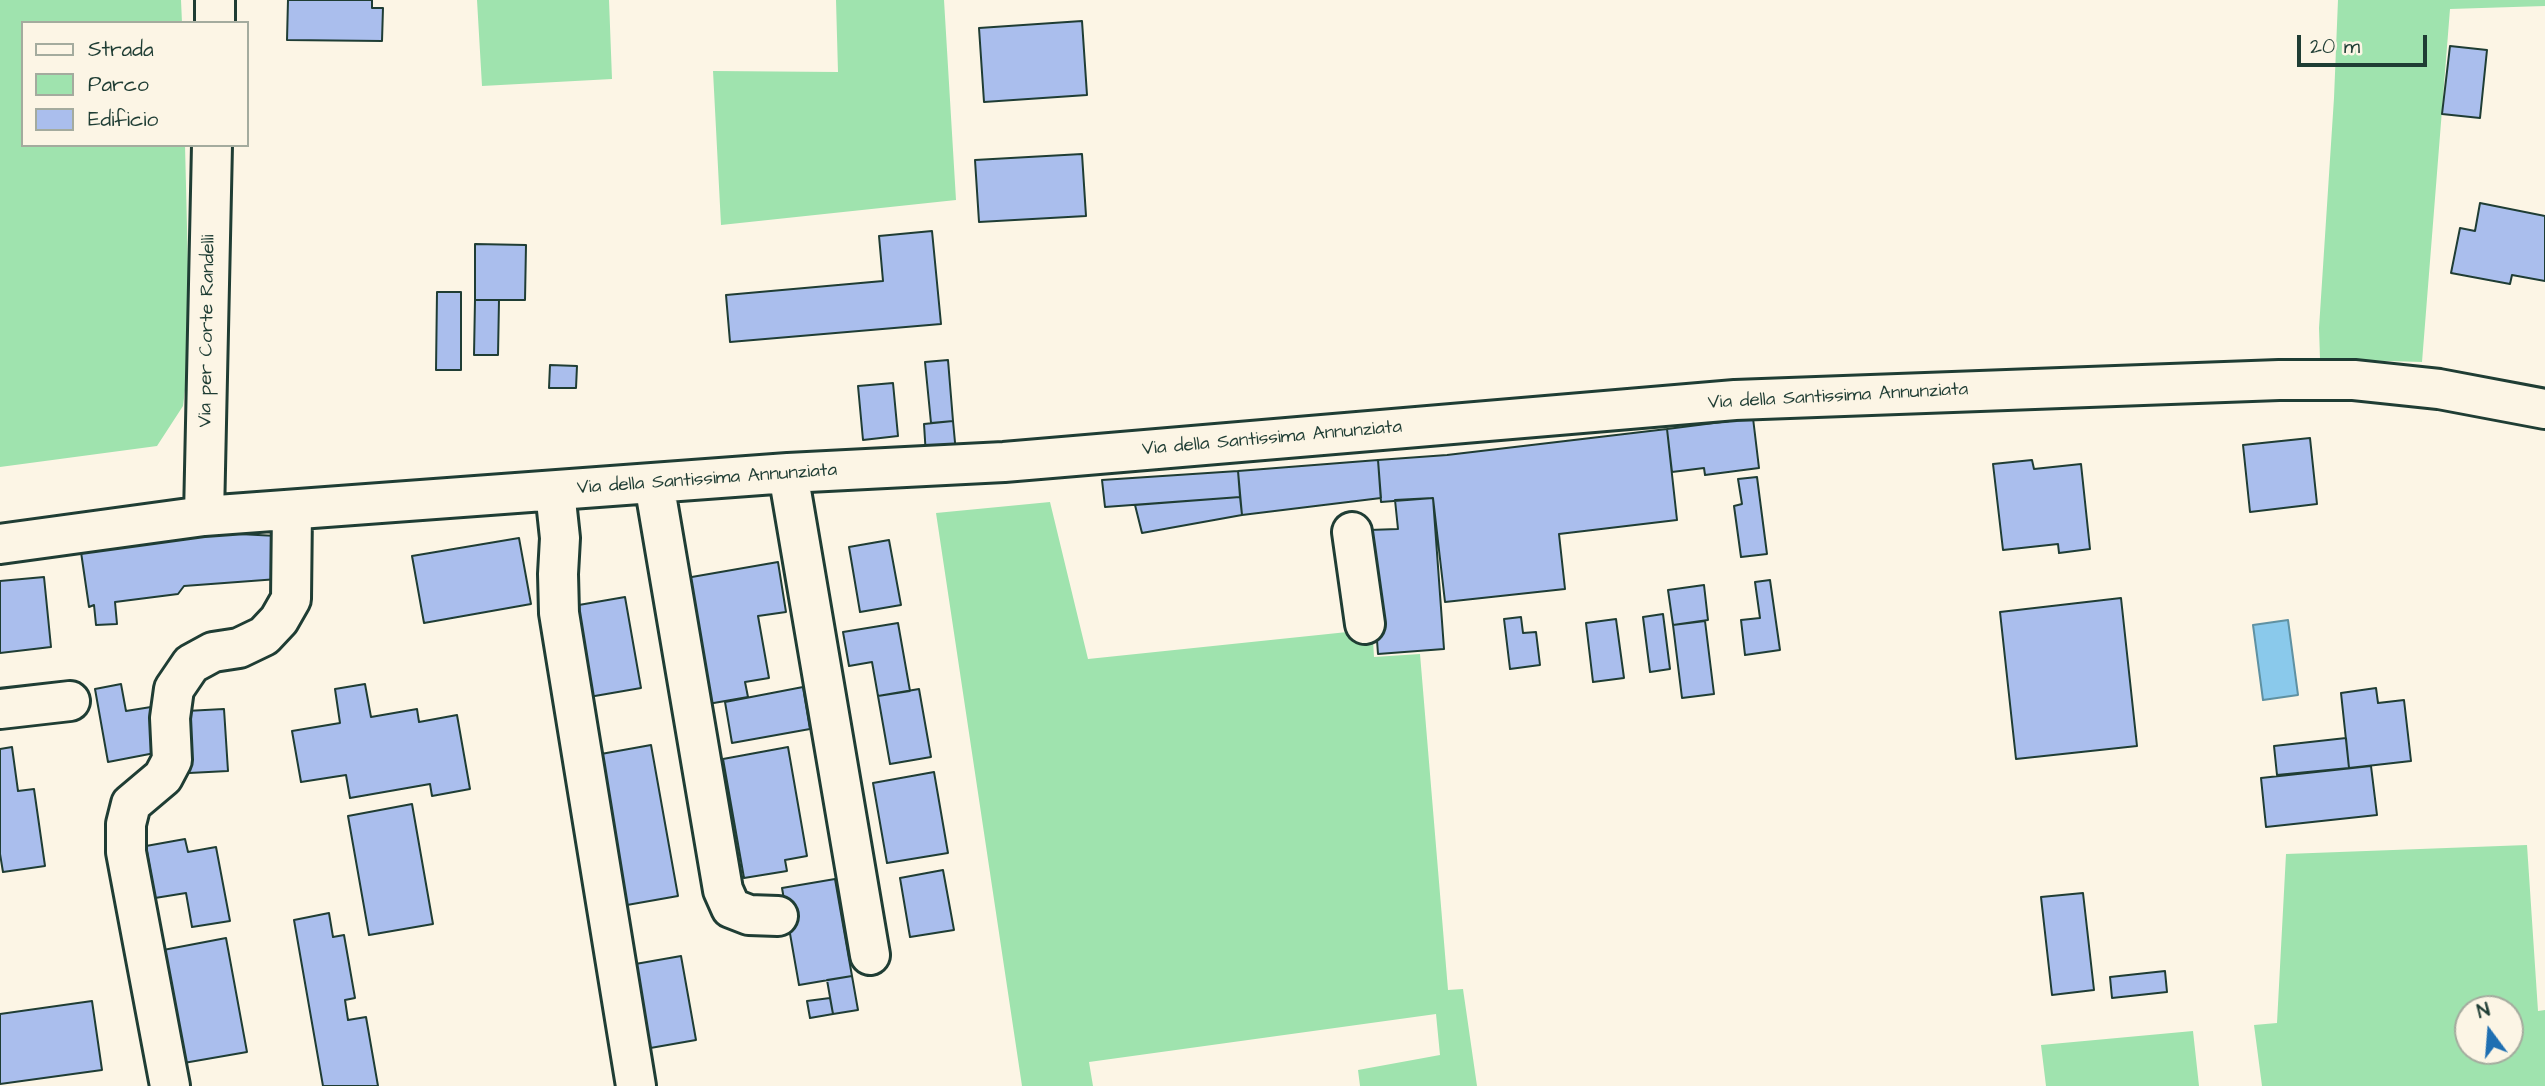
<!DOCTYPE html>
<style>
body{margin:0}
#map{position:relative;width:2545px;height:1086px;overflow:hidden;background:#fcf5e5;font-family:"Architects Daughter",sans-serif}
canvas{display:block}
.legend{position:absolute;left:21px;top:21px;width:228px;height:126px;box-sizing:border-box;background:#fcf5e5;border:2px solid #a4ab9e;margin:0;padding:9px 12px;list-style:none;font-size:21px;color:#1f3d34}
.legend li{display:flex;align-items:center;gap:14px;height:35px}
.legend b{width:35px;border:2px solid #a4ab9e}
.north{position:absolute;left:2454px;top:995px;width:70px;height:70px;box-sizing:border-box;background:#fcf5e5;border:2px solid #a4ab9e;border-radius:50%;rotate:344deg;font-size:19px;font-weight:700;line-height:28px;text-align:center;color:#1f3d34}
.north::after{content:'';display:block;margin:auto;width:24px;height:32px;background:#1f6fb2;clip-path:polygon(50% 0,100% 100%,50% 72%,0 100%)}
.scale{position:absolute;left:2297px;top:35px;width:130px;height:32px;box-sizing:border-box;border:4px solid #1f3d34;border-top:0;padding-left:9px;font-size:21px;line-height:24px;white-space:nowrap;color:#1f3d34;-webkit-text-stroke:5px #fcf5e5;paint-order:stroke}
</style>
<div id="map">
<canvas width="2545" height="1086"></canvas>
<ul class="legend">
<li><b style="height:9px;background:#fcf5e5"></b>Strada</li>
<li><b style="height:19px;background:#9fe3ae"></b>Parco</li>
<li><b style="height:19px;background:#aabeed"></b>Edificio</li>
</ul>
<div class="north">N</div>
<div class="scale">20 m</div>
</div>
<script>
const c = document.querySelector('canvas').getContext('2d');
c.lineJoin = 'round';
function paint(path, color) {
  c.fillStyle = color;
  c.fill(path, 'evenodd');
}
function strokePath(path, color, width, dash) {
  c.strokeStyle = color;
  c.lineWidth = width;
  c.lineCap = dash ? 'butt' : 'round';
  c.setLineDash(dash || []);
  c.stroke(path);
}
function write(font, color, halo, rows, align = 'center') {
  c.font = font + ' "Architects Daughter",sans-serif';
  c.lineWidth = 5;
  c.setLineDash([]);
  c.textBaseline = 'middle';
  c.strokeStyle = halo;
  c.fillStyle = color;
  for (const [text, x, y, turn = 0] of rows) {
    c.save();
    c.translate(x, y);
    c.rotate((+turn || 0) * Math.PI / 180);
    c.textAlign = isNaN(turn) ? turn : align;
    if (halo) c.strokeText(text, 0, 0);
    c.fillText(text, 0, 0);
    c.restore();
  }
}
const green = new Path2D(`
 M0,0H181L182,23H23V145H185L190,350L183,406L157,446L0,467Z
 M477,0H609L612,79L482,86Z
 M836,0H944L956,200L721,225L713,71L838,72Z
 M2338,0H2545V6L2450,9L2422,362L2320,359L2319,328L2334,98Z
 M1050,502L1088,659L1357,631L1373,640L1374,657L1420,654L1448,990L1463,989L1477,1086H1360L1358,1070L1440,1055L1436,1014L1089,1062L1093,1086H1022L936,513Z
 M2527,845L2538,1011L2545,1010V1086H2262L2254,1025L2277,1023L2286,854ZM2468,1009H2510V1051H2468Z
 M2193,1031L2199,1086H2046L2041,1045Z`);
const water = new Path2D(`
 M2288,620L2298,695L2263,700L2253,625Z`);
const building = new Path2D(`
 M288,0H372V8H383L382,41L287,40Z
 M1082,21L1087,95L984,102L979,28Z
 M2450,46L2487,50L2480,118L2442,114Z
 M1082,154L1086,216L979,222L975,160Z
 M2480,203L2545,216V281L2512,275L2510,284L2451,273L2460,228L2475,231Z
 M932,231L941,324L730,342L726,295L883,281L879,236Z
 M475,244L526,245L525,300H475Z
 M437,292H461V370H436Z
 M475,300H499L498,355H474Z
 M948,360L953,421L931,423L925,362Z
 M550,365L577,366L576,388H549Z
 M893,383L898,436L863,440L858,386Z
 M1753,418L1759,468L1705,475L1704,468L1672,472L1667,429Z
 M953,421L956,453L926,456L924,424Z
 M1667,429L1677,520L1559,534L1565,589L1445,602L1433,498L1381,502L1378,460L1447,455Z
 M2310,438L2317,504L2250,512L2243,445Z
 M1378,460L1381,498L1242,515L1238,471Z
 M2032,460L2034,469L2081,464L2090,549L2059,553L2058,544L2003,550L1993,464Z
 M1238,471L1240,497L1105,507L1102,480Z
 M1757,477L1767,554L1741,557L1734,506L1742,504L1738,479Z
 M1240,497L1242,515L1142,533L1135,505Z
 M1433,498L1444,649L1378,654L1369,530L1398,529L1395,500Z
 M163,530L277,536L278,579L184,586L178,594L115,602L117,624L96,625L94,605L89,607L81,552Z
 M519,538L531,604L424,623L412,556Z
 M889,540L901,605L860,612L849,547Z
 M778,562L786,612L758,616L769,678L745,682L748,697L708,704L686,578Z
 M44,577L51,647L0,653V581Z
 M1770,580L1780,650L1745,655L1741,620L1760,618L1755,582Z
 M1704,585L1708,620L1673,625L1668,590Z
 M625,597L641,688L589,697L573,606Z
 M2121,598L2137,746L2016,759L2000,612Z
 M1663,614L1670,669L1650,672L1643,617Z
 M1521,617L1523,633L1536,632L1540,665L1510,669L1504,619Z
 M1616,619L1624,678L1593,682L1586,623Z
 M1705,621L1714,694L1682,698L1673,625Z
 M898,623L910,691L878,696L872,662L849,666L843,632Z
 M121,684L126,711L151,707L160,752L108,762L95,689Z
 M365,684L371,717L417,709L419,722L457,715L470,789L432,796L430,784L350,798L346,775L301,782L292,731L340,723L335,689Z
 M803,687L810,729L732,743L725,702Z
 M2376,688L2378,703L2404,700L2411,761L2349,768L2341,693Z
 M919,689L931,757L890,764L878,696Z
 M224,709L228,771L189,773L186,711Z
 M2346,738L2349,768L2277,775L2274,746Z
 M651,745L678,896L627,905L601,754Z
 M12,747L18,791L34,789L45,866L3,872L0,854V749Z
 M788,747L807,856L785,860L787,871L744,878L723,759Z
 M2371,766L2377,815L2266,827L2261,778Z
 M934,772L948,853L887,863L873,783Z
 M412,804L433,924L369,935L348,816Z
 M185,839L188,852L216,847L230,921L192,927L186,893L155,898L146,846Z
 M943,870L954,930L910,937L900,878Z
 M835,879L852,976L799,985L782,888Z
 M2083,893L2094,990L2052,995L2041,897Z
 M329,913L333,937L344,935L355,998L345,1000L348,1020L366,1017L378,1086H323L294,920Z
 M226,938L247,1052L178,1064L158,951Z
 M681,956L696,1040L639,1050L624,966Z
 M2165,971L2167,992L2112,998L2110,977Z
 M852,976L858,1010L833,1014L827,980Z
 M830,998L833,1014L810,1018L807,1001Z
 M92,1001L102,1070L0,1084V1014Z`);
const minor = new Path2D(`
 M215,23V0
 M788,473L870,955
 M654,483L723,890L731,908L749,915L778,916
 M555,491L560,538L558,574L559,613L636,1086
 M204,516L212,145
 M1352,532L1365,624
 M0,544L204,516L788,473L1004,462L1735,400L2279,380H2354L2439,389L2545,409
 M0,709L70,701
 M170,1086L126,852V824L131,804L163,777L172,760L170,718L174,689L191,664L213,652L239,648L264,636L279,620L291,599L292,511`);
const streetNames = [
 ["Via per Corte Randelli",208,331,-89],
 ["Via della Santissima Annunziata",1838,397,-3],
 ["Via della Santissima Annunziata",1272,439,-5],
 ["Via della Santissima Annunziata",707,480,-4]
];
paint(green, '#9fe3ae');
paint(water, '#8ac9eb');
strokePath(water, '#5f91a2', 2);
paint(building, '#aabeed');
strokePath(building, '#1f3d34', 2);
strokePath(minor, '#1f3d34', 44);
strokePath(minor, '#fcf5e5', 38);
write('19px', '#1f3d34', '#fcf5e5', streetNames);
</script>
